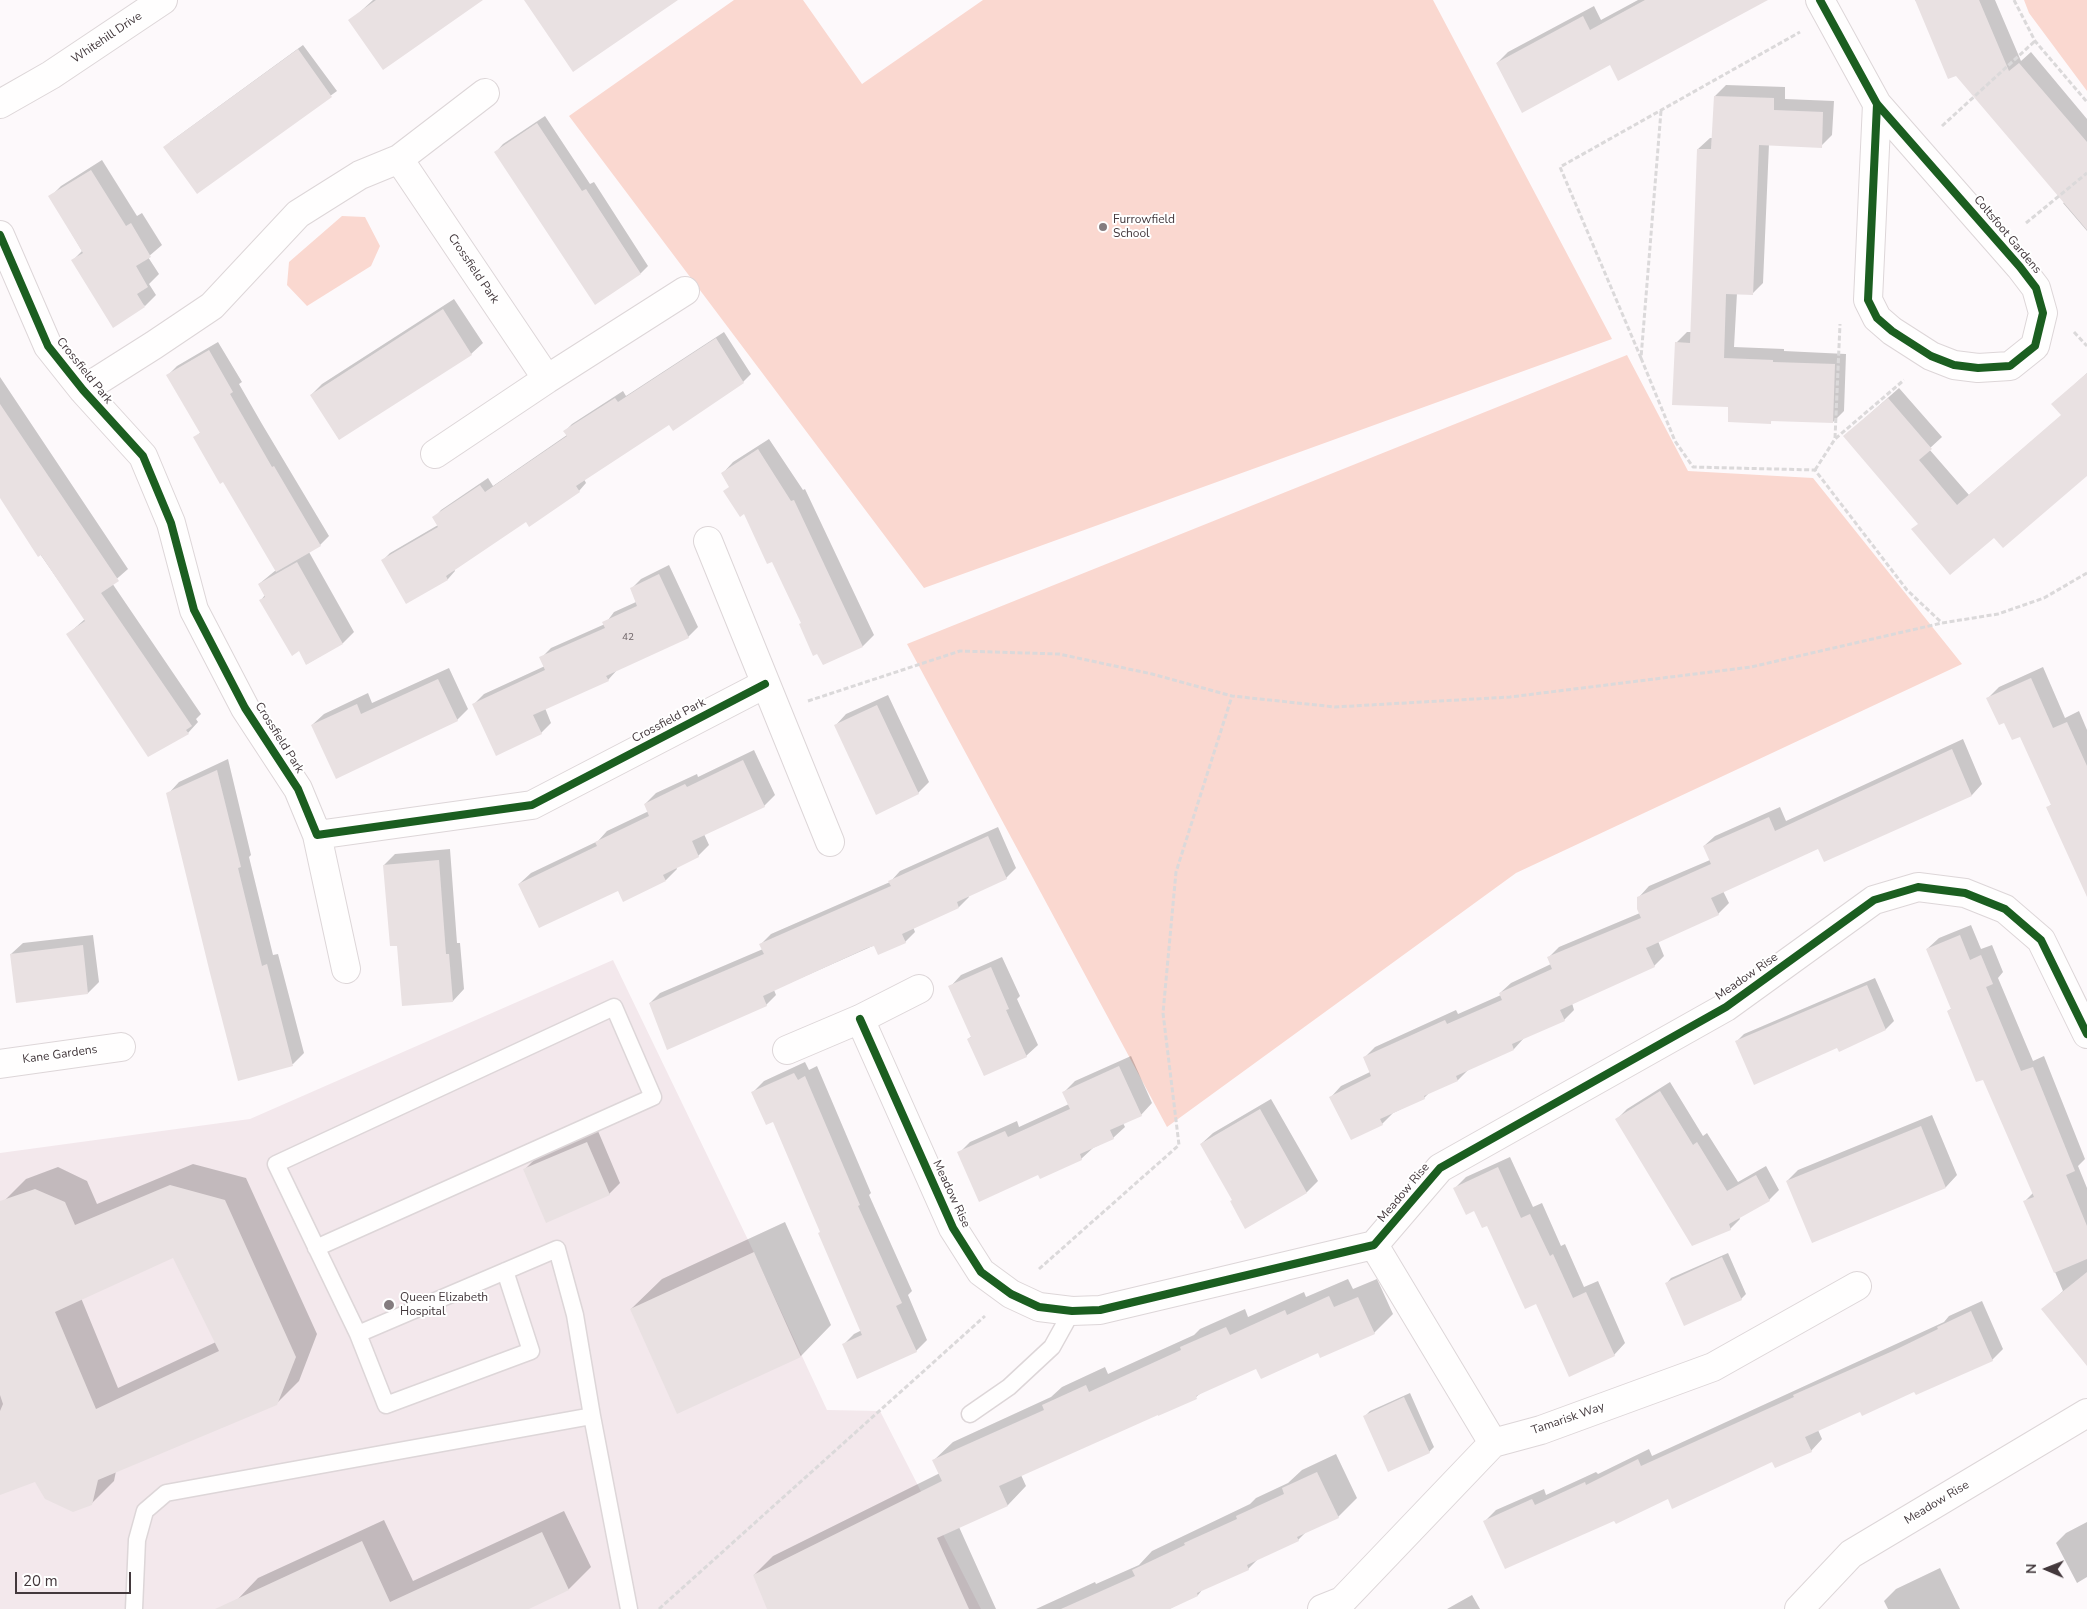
<!DOCTYPE html>
<style>
body{margin:0}
#map{position:relative;width:2087px;height:1609px;overflow:hidden;background:#fdf9fb;font-family:"Nunito Sans",sans-serif}
canvas{display:block}
.north{position:absolute;left:2022px;top:1544px;width:50px;height:50px;-webkit-text-stroke:4px #fff;paint-order:stroke;rotate:271deg;font-size:14px;font-weight:700;line-height:20px;text-align:center;color:#43383c}
.north::after{content:'';display:block;margin:auto;width:18px;height:22px;background:#43383c;clip-path:polygon(50% 0,100% 100%,50% 72%,0 100%)}
.scale{position:absolute;left:15px;top:1572px;width:116px;height:22px;box-sizing:border-box;border:2px solid #43383c;border-top:0;padding-left:6px;font-size:15px;line-height:18px;white-space:nowrap;color:#43383c;-webkit-text-stroke:4px #fff;paint-order:stroke}
</style>
<div id="map">
<canvas width="2087" height="1609"></canvas>
<div class="north">N</div>
<div class="scale">20 m</div>
</div>
<script>
const c = document.querySelector('canvas').getContext('2d');
c.lineJoin = 'round';
function paint(path, color) {
  c.fillStyle = color;
  c.fill(path, 'evenodd');
}
function strokePath(path, color, width, dash) {
  c.strokeStyle = color;
  c.lineWidth = width;
  c.lineCap = dash ? 'butt' : 'round';
  c.setLineDash(dash || []);
  c.stroke(path);
}
function write(font, color, halo, rows, align = 'center') {
  c.font = font + ' "Nunito Sans",sans-serif';
  c.lineWidth = 4;
  c.setLineDash([]);
  c.textBaseline = 'middle';
  c.strokeStyle = halo;
  c.fillStyle = color;
  for (const [text, x, y, turn = 0] of rows) {
    c.save();
    c.translate(x, y);
    c.rotate((+turn || 0) * Math.PI / 180);
    c.textAlign = isNaN(turn) ? turn : align;
    if (halo) c.strokeText(text, 0, 0);
    c.fillText(text, 0, 0);
    c.restore();
  }
}
const built = new Path2D(`
 M613,960L750,1244L827,1410L880,1411L981,1609H0V1153L250,1119Z`);
const green = new Path2D(`
 M734,0H803L862,84L983,0H1433L1612,339L924,588L569,116Z
 M2024,0H2087V91L2029,13Z
 M342,216L365,217L380,246L371,266L307,306L287,285L289,262Z
 M1627,355L1688,471L1813,478L1962,664L1516,873L1167,1127L907,644Z`);
const shadow = new Path2D(`
 M373,0H480L350,21Z
 M1638,0H1760L1610,64L1497,63L1508,52L1594,6L1601,20Z
 M1915,0H1995L2021,61L2031,52L2087,119V231L2063,203L2065,202Z
 M303,45L337,91L197,193L170,142Z
 M1726,85L1785,87V99L1834,101L1832,135L1821,146L1769,144L1763,283L1752,294L1737,293L1734,347L1784,349V351L1846,354L1844,411L1833,422L1773,420L1770,422L1730,405L1676,343L1687,332H1692L1698,149L1710,138H1713L1715,96Z
 M545,116L590,184L594,182L648,266L641,273L595,303L496,152L503,144Z
 M102,160L137,216L142,213L162,245L148,257L159,274L149,284L156,295L145,306L73,260L82,251L50,197L61,186Z
 M454,299L483,343L471,354L339,439L311,395L322,384Z
 M724,332L751,374L743,382L670,423L584,479L586,483L579,491L526,520L454,569L455,571L448,579L406,602L383,560L390,553L438,525L434,518L441,510L488,478L493,486L567,435L565,431L572,424L623,391L626,396Z
 M218,342L242,382L239,384L262,424L329,536L320,545L309,552L354,632L343,643L307,664L299,650L261,600L265,595L259,584L276,570L224,481L195,437L201,432L168,375L177,366Z
 M2087,373V474L1995,536L1920,523L1856,426L1899,388L1942,437L1929,449L1969,495L2062,415L2053,404Z
 M0,377L128,569L112,583L201,714L196,719L198,722L188,733L68,634L85,619L0,496Z
 M769,439L803,490L805,489L874,635L863,646L824,664L802,623L773,560L722,474L733,462Z
 M669,565L698,627L688,637L618,669L608,680L545,708L551,723L541,733L474,704L484,694L545,666L541,658L551,648L605,624L614,612L636,602L631,589L641,579Z
 M2043,667L2065,718L2079,711L2087,730V878L2047,808L2052,804L2021,735L2005,721L1988,698L1999,687Z
 M449,668L468,709L457,720L312,725L324,714L368,693L372,703Z
 M888,695L929,782L918,793L835,726L846,714Z
 M1963,739L1982,784L1972,795L1824,860L1819,848L1723,891L1729,903L1718,914L1658,941L1664,956L1654,966L1572,1003L1574,1010L1564,1020L1524,1038L1514,1049L1469,1069L1458,1080L1431,1091L1424,1098L1393,1113L1382,1124L1331,1097L1341,1086L1370,1072L1364,1058L1375,1047L1456,1010L1458,1014L1501,995L1500,993L1511,983L1551,964L1548,958L1559,947L1640,913L1639,897L1649,886L1710,860L1704,846L1715,836L1780,807L1786,821Z
 M754,750L775,795L764,806L704,834L709,845L698,856L676,867L677,869L666,880L618,889L519,884L531,873L598,841L607,831L649,811L645,804L656,793L697,774L698,777Z
 M228,759L251,855L249,857L273,955L278,954L304,1053L293,1064L239,1079L168,794L179,782Z
 M998,827L1016,868L1006,878L968,895L969,897L959,907L913,927L915,932L905,942L875,945L774,990L776,995L766,1005L650,1003L660,993L763,949L761,944L771,934L890,882L900,871Z
 M450,849L457,943H460L464,989L453,1001L398,944L384,865L395,854Z
 M1971,925L1981,949L1992,945L2003,972L1998,978L2033,1061L2044,1056L2085,1159L2078,1166L2087,1188V1332L2043,1309L2063,1291L2025,1201L2033,1193L1983,1078L1948,1011L1952,1008L1927,949L1939,938Z
 M93,935L99,982L88,993L11,954L23,943Z
 M1002,957L1020,996L1017,999L1038,1045L1026,1056L984,1075L968,1039L972,1036L950,987L961,975Z
 M1875,978L1894,1021L1886,1029L1840,1050L1838,1046L1736,1042L1744,1034Z
 M1131,1056L1152,1103L1141,1115L1123,1123L1125,1127L1113,1138L1093,1148L1081,1159L1039,1174L959,1153L970,1142L1017,1121L1019,1127L1069,1104L1064,1092L1075,1081Z
 M805,1062L809,1070L817,1066L871,1193L869,1195L912,1291L908,1295L927,1340L916,1351L843,1345L854,1334L862,1330L774,1121L753,1092L764,1081Z
 M1670,1082L1703,1136L1707,1133L1738,1182L1766,1166L1779,1190L1769,1200L1739,1217L1740,1219L1730,1229L1617,1119L1627,1109Z
 M1271,1099L1318,1181L1307,1192L1246,1227L1233,1200L1201,1144L1213,1133Z
 M1932,1115L1957,1175L1946,1187L1812,1241L1787,1181L1798,1170Z
 M598,1131L620,1183L609,1194L524,1170L535,1159Z
 M1510,1157L1533,1207L1542,1203L1561,1246L1565,1244L1584,1287L1598,1281L1625,1343L1614,1355L1487,1225L1455,1188L1466,1177Z
 M193,1164L246,1178L317,1334L299,1381L276,1404L116,1471L114,1481L91,1504L36,1480L0,1494V1209L4,1201L26,1179L58,1167L87,1181L97,1204ZM173,1256L216,1342L118,1388L81,1298Z
 M785,1222L831,1325L801,1356L631,1309L662,1279Z
 M1728,1253L1746,1294L1741,1299L1666,1284L1671,1278Z
 M1348,1279L1353,1289L1377,1279L1393,1314L1374,1333L1318,1351L1257,1367L1201,1393L1196,1397L1021,1475L1026,1486L1008,1505L959,1527L996,1609H768L754,1575L773,1556L940,1473L934,1460L953,1442L1051,1397L1062,1387L1105,1367L1108,1374L1194,1335L1200,1329L1245,1309L1248,1317L1304,1292L1306,1297Z
 M1982,1301L2003,1349L1992,1360L1860,1410L1818,1430L1822,1439L1811,1451L1772,1460L1668,1497L1615,1519L1484,1522L1496,1510L1544,1489L1546,1495L1596,1472L1598,1474L1649,1449L1652,1456L1907,1339L1944,1322L1949,1316Z
 M1410,1393L1434,1447L1429,1452L1364,1417L1370,1411Z
 M1336,1454L1357,1498L1338,1517L1308,1530L1298,1540L1259,1558L1248,1569L1203,1589L1198,1595L1169,1609H1036L1095,1582L1096,1584L1139,1565L1152,1551L1250,1504L1256,1498L1288,1483L1302,1470Z
 M564,1511L591,1567L569,1589L526,1609H241L237,1600L258,1578L384,1520L413,1581Z
 M2087,1522V1577L2077,1583L2056,1543L2066,1533Z
 M1940,1568L1960,1609H1888L1884,1601L1896,1589Z
 M1472,1595L1480,1609H1447Z`);
const building = new Path2D(`
 M376,0H483L383,70L348,20Z
 M524,0H678L573,72Z
 M1645,0H1768L1618,81L1610,65L1522,113L1496,63L1583,16L1590,30Z
 M1915,0H1979L2009,71L2019,63L2087,142V230L1956,76L1948,79Z
 M298,49L332,97L197,194L163,147Z
 M1714,96L1774,98V110L1823,112L1822,148L1759,145L1753,295L1726,294L1724,358L1773,360V362L1835,364L1833,423L1771,421V424L1728,422V407L1672,405L1675,342L1690,343L1697,149H1711Z
 M537,123L582,191L586,189L641,274L595,305L494,152Z
 M91,170L126,226L131,223L151,257L136,266L148,287L137,294L145,307L113,328L71,260L83,253L48,196Z
 M443,309L472,355L339,440L310,395Z
 M716,338L744,383L673,431L669,425L576,486L580,492L529,527L526,522L446,576L448,580L406,604L381,560L438,527L432,517L480,485L485,492L567,436L563,431L615,398L618,402Z
 M209,350L233,392L230,394L253,434L272,467L274,466L321,546L276,572L223,482L220,484L193,437L200,433L166,375Z
 M2087,373V476L2003,548L1994,538L1950,575L1911,529L1918,524L1843,436L1888,398L1932,449L1919,460L1957,505L2061,415L2051,404Z
 M0,404L119,581L101,593L192,726L186,730L189,734L148,757L66,634L85,621L41,555L38,557L0,498Z
 M758,449L791,501L794,500L863,647L823,665L817,654L813,656L799,624L801,623L772,562L767,564L744,514L740,517L723,491L729,487L721,473Z
 M297,562L343,644L306,665L299,651L292,656L259,600L265,597L258,584Z
 M659,574L689,638L606,676L609,681L533,715L542,734L496,756L472,704L545,670L539,657L605,628L602,622L637,606L630,588Z
 M2031,678L2053,728L2067,722L2087,766V897L2046,807L2051,805L2020,737L2012,740L2004,723L1999,725L1986,698Z
 M438,679L458,721L336,779L311,725L357,704L361,714Z
 M877,705L919,794L876,815L834,725Z
 M1952,749L1972,796L1824,862L1818,849L1711,898L1719,915L1646,948L1655,967L1560,1010L1565,1021L1512,1044L1514,1050L1456,1076L1458,1081L1424,1096L1425,1099L1380,1119L1383,1125L1351,1140L1329,1097L1371,1076L1363,1057L1445,1020L1447,1024L1502,1000L1499,993L1552,969L1547,957L1641,918L1637,909V897L1711,864L1703,846L1769,817L1775,831Z
 M743,760L765,807L692,841L699,857L663,875L666,881L623,902L618,891L539,928L518,884L597,846L595,842L649,816L644,804L685,784L687,787Z
 M217,770L241,867L238,868L262,966L267,964L293,1066L238,1081L210,973L166,793Z
 M988,836L1007,879L957,902L959,908L902,934L906,943L878,955L874,946L867,948L763,996L767,1006L667,1050L649,1003L764,954L759,944L891,886L888,881Z
 M439,860L446,954H449L453,1002L402,1006L397,946H390L383,865Z
 M1960,935L1970,960L1981,955L1993,984L1986,987L2021,1071L2033,1067L2075,1171L2066,1175L2087,1226V1259L2054,1273L2023,1201L2034,1197L1983,1080L1976,1082L1947,1011L1951,1009L1926,949Z
 M83,945L88,994L16,1003L10,954Z
 M991,967L1009,1009L1006,1010L1027,1057L984,1076L967,1039L971,1037L948,986Z
 M1867,985L1886,1030L1839,1052L1837,1048L1754,1085L1735,1041Z
 M1119,1066L1142,1116L1110,1130L1114,1139L1080,1154L1082,1160L1040,1179L1038,1175L979,1202L957,1152L1005,1131L1008,1137L1070,1109L1062,1092Z
 M794,1073L798,1080L805,1076L860,1205L858,1206L902,1303L896,1306L917,1352L857,1379L842,1344L862,1335L818,1233L820,1232L773,1122L766,1125L751,1092Z
 M1660,1091L1693,1145L1697,1142L1727,1191L1756,1175L1770,1201L1729,1224L1731,1230L1692,1246L1615,1119Z
 M1260,1109L1307,1193L1245,1229L1230,1201L1232,1200L1200,1144Z
 M1921,1126L1946,1188L1812,1243L1786,1181Z
 M587,1142L610,1195L546,1223L523,1169Z
 M1498,1167L1521,1218L1530,1214L1550,1256L1553,1254L1573,1298L1586,1292L1615,1356L1569,1377L1536,1304L1525,1309L1487,1226L1482,1228L1474,1211L1466,1215L1453,1188Z
 M170,1185L225,1200L296,1357L277,1405L98,1480L92,1505L73,1512L45,1499L35,1482L0,1495V1411L3,1404L0,1395V1201L35,1189L65,1202L75,1225ZM173,1258L219,1351L96,1409L55,1312Z
 M754,1252L801,1357L677,1414L630,1309Z
 M1722,1257L1742,1300L1684,1326L1665,1283Z
 M2087,1272V1366L2041,1309Z
 M1329,1296L1334,1307L1358,1297L1375,1334L1320,1358L1318,1353L1261,1379L1256,1369L1196,1396L1197,1399L1158,1416V1415L999,1486L1008,1506L937,1538L969,1609H767L753,1575L942,1481L932,1460L1044,1410L1042,1405L1086,1385L1089,1392L1181,1350L1180,1347L1226,1327L1230,1335L1285,1310L1287,1315Z
 M1971,1311L1993,1361L1916,1395L1914,1392L1862,1416L1860,1412L1805,1437L1812,1452L1775,1468L1772,1462L1672,1509L1668,1499L1616,1524L1614,1521L1505,1569L1483,1521L1532,1499L1535,1505L1585,1482L1586,1485L1638,1459L1641,1466L1794,1397L1793,1395L1895,1350L1938,1329L1937,1327Z
 M1404,1397L1430,1453L1388,1472L1363,1416Z
 M1317,1472L1339,1518L1297,1537L1299,1541L1247,1565L1249,1570L1197,1593L1198,1596L1170,1609H1061L1135,1576L1132,1570L1185,1545L1184,1543L1237,1519L1236,1516L1284,1494L1282,1488Z
 M542,1532L569,1590L529,1609H215L362,1541L390,1602Z`);
const path = new Path2D(`
 M2014,0L2035,41L2087,102
 M1661,111L1641,358L1560,167L1800,32
 M1942,126L2035,41
 M2026,223L2087,173
 M2074,332L2087,346
 M1641,358L1675,441L1693,467L1815,470L1907,590L1942,623
 M1835,438L1840,324
 M1815,470L1835,439L1904,380
 M808,701L960,651L1059,654L1152,674L1232,696L1335,707L1510,697L1751,667L1942,623L1998,614L2044,598L2087,573
 M1039,1269L1179,1145L1163,1013L1176,872L1232,696
 M659,1609L985,1316`);
const lane = new Path2D(`
 M316,1248L653,1097L614,1007L276,1164L358,1334
 M505,1271L531,1351L386,1405L358,1334L557,1249L575,1315L592,1416
 M970,1414L1009,1387L1052,1347L1072,1311
 M134,1609L137,1540L145,1511L166,1493L592,1416L629,1609`);
const street = new Path2D(`
 M1820,0L1877,104L2020,267L2036,288L2043,313L2035,346L2010,366L1978,368L1954,365L1931,356L1892,331L1877,318L1868,300L1877,104
 M399,159L547,379
 M0,235L48,346L83,390L143,456L171,523L194,610L245,708L298,789L317,835L532,805L765,684
 M83,390L154,345L212,306L298,214L360,175L399,159L485,93
 M435,454L547,379L685,291
 M708,541L830,842
 M317,835L346,969
 M860,1019L953,1228L981,1272L1011,1294L1039,1307L1072,1311L1100,1310L1374,1245L1440,1168L1726,1007L1874,900L1918,887L1965,893L2005,909L2041,940L2087,1034
 M787,1050L860,1019L919,989
 M0,1064L121,1047
 M1374,1245L1493,1443
 M1322,1609L1342,1601L1493,1443L1541,1430L1713,1367L1857,1286
 M1799,1609L1851,1554L2087,1413`);
const secondary = new Path2D(`
 M0,104L51,75L163,0`);
const cycleway = new Path2D(`
 M1820,0L1877,104L2020,267L2036,288L2043,313L2035,346L2010,366L1978,368L1954,365L1931,356L1892,331L1877,318L1868,300L1877,104
 M0,235L48,346L83,390L143,456L171,523L194,610L245,708L298,789L317,835L532,805L765,684
 M860,1019L953,1228L981,1272L1011,1294L1039,1307L1072,1311L1100,1310L1374,1245L1440,1168L1726,1007L1874,900L1918,887L1965,893L2005,909L2041,940L2087,1034`);
const markers = [
 [1103,227,5,"#847c7f"],
 [389,1305,6,"#847c7f"]
];
const numberNames = [
 ["42",628,638]
];
const streetNames = [
 ["Whitehill Drive",107,38,-34],
 ["Coltsfoot Gardens",2007,235,50],
 ["Crossfield Park",473,269,56],
 ["Crossfield Park",84,371,51],
 ["Crossfield Park",669,721,-28],
 ["Crossfield Park",279,738,58],
 ["Meadow Rise",1747,977,-35],
 ["Kane Gardens",60,1055,-8],
 ["Meadow Rise",1404,1193,-50],
 ["Meadow Rise",951,1194,65],
 ["Tamarisk Way",1568,1419,-19],
 ["Meadow Rise",1937,1503,-31]
];
const poiNames = [
 ["Furrowfield",1113,220],
 ["School",1113,234],
 ["Queen Elizabeth",400,1298],
 ["Hospital",400,1312]
];
paint(built, '#f3e8ec');
paint(green, '#fad8d0');
paint(shadow, '#0003');
paint(building, '#e9e1e2');
strokePath(lane, '#ddd6d8', 19);
strokePath(street, '#ddd6d8', 30);
strokePath(secondary, '#ddd6d8', 30);
strokePath(path, '#dbd9da', 3, [5, 2.5]);
strokePath(lane, '#fffefe', 16);
strokePath(street, '#fffefe', 28);
strokePath(secondary, '#fffefe', 28);
strokePath(cycleway, '#1b5e20', 8);
for (const [x, y, r, color] of markers) {
  const dot = new Path2D();
  dot.arc(x, y, r, 0, 2 * Math.PI);
  c.fillStyle = color;
  c.fill(dot);
  strokePath(dot, '#fff', 2);
}
write('10px', '#6e6467', null, numberNames);
write('12px', '#43383c', '#fff', streetNames);
write('12px', '#43383c', '#fff', poiNames, 'left');
</script>
